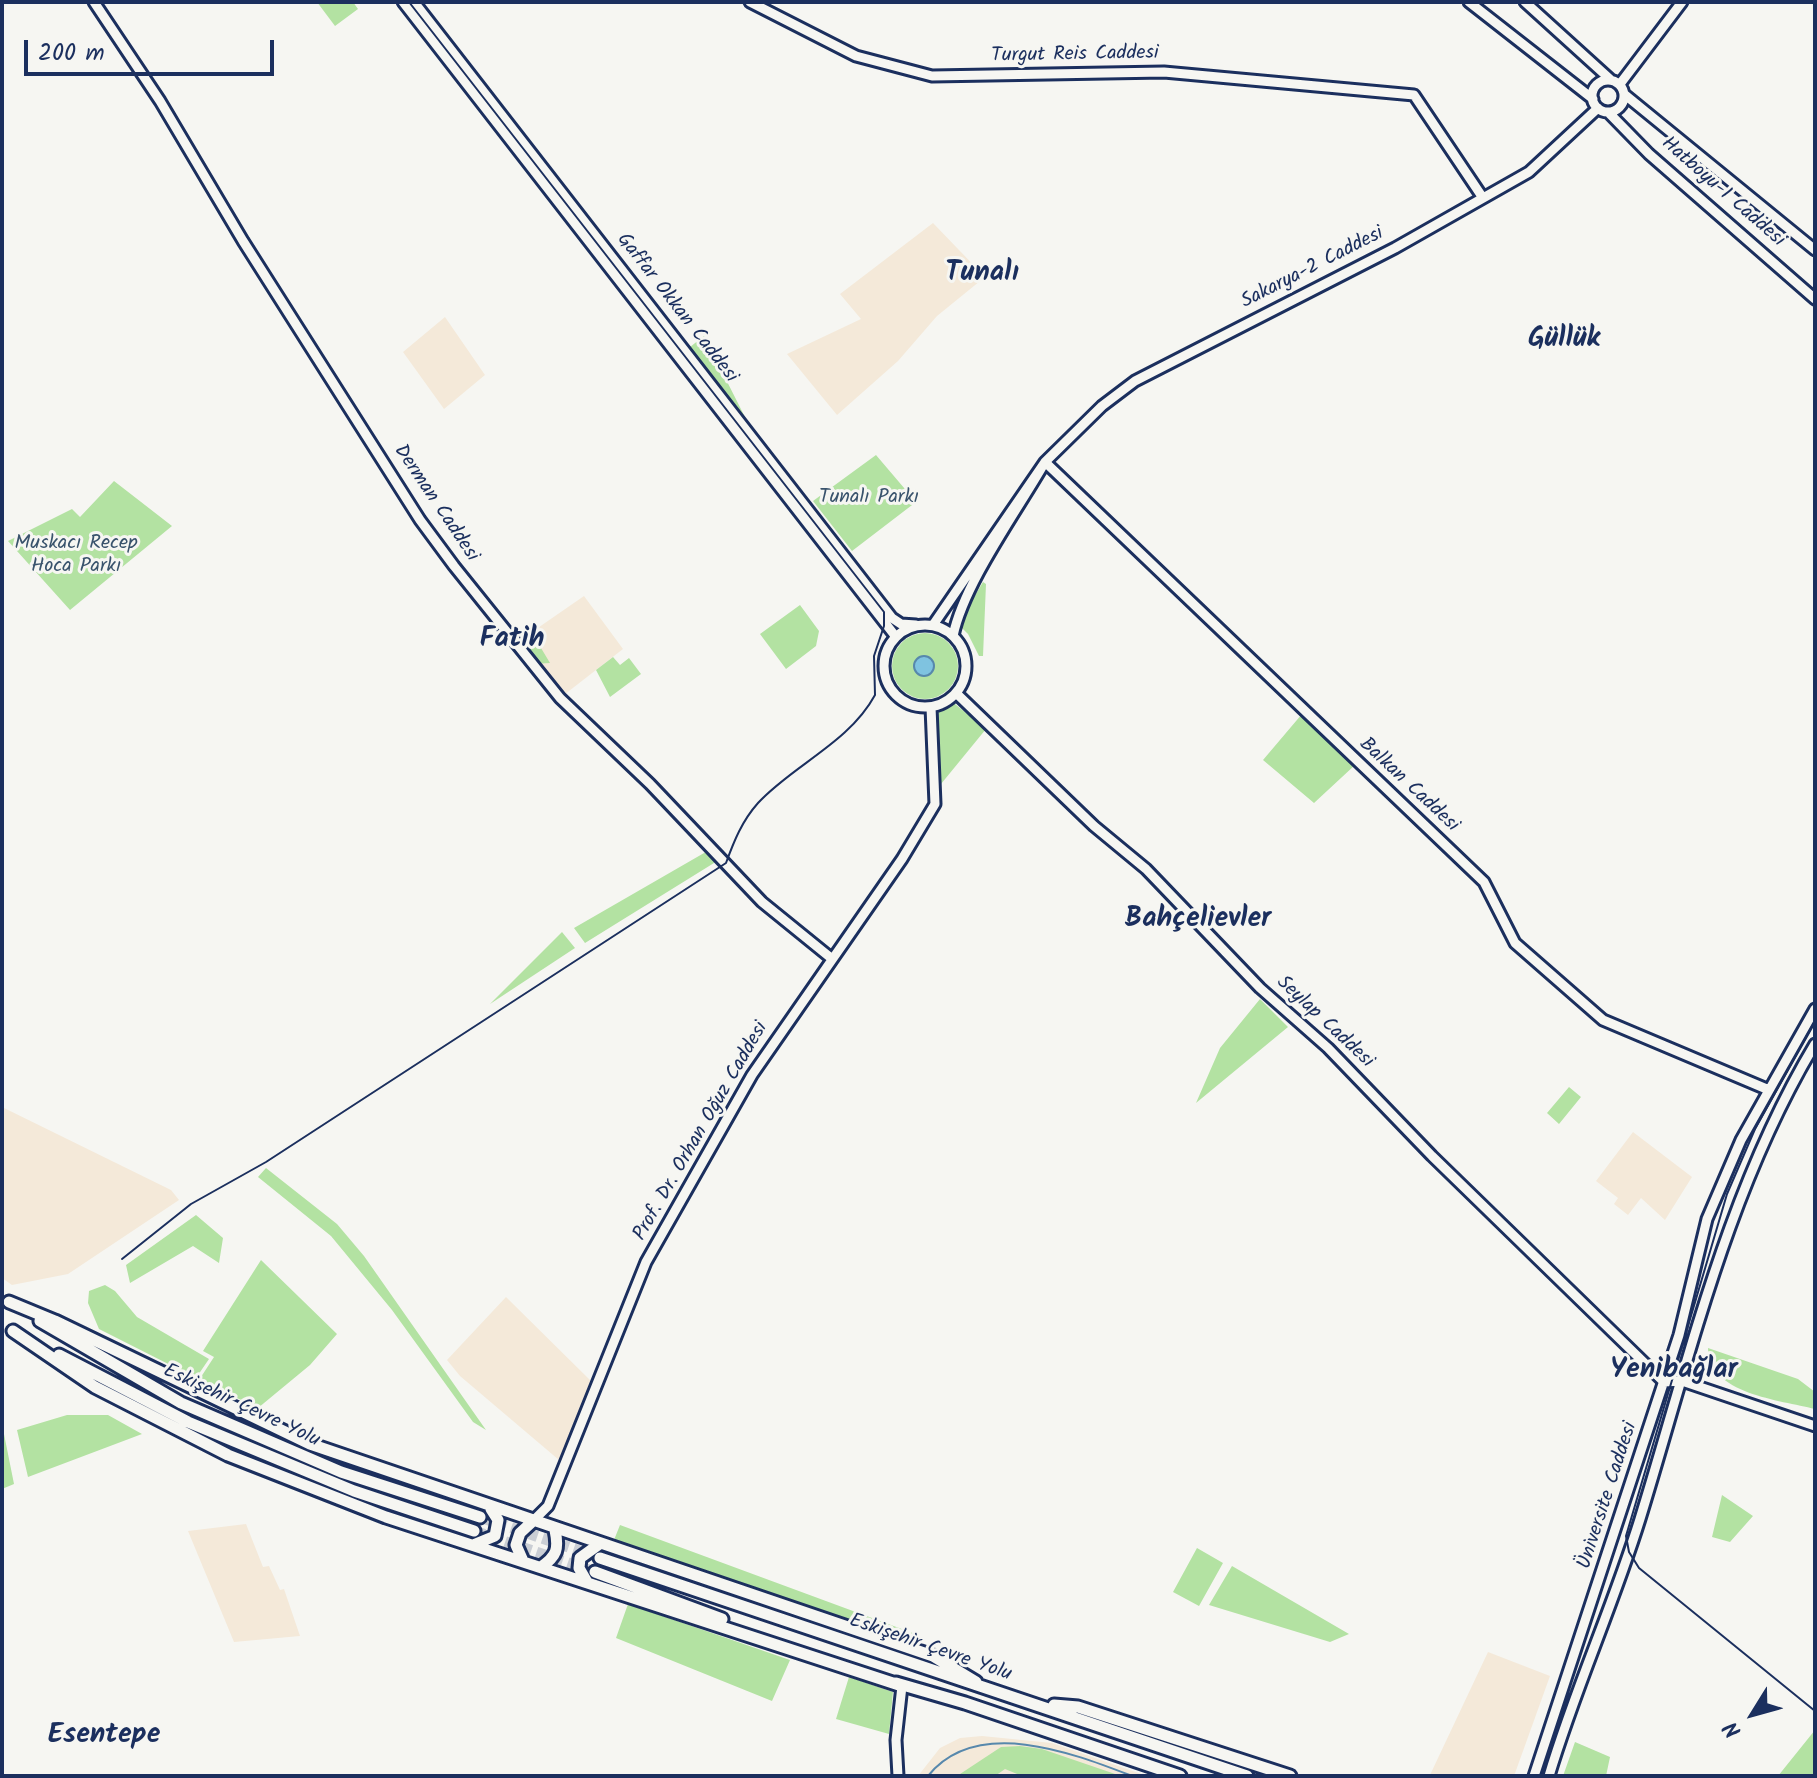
<!DOCTYPE html>
<meta charset="utf-8">
<style>
body{margin:0}
#map{position:relative;width:1817px;height:1778px;overflow:hidden;background:#f6f6f2;font-family:Kalam,sans-serif}
canvas{display:block}
.frame{position:absolute;inset:0;border:4px solid #1b2f5e;pointer-events:none}
.north{position:absolute;left:1713px;top:1674px;width:80px;height:80px;-webkit-text-stroke:6px #f6f6f2;paint-order:stroke;rotate:233deg;font-size:22px;font-weight:700;line-height:32px;text-align:center;color:#1b2f5e}
.north::after{content:'';display:block;margin:auto;width:28px;height:36px;background:#1b2f5e;clip-path:polygon(50% 0,100% 100%,50% 72%,0 100%)}
.scale{position:absolute;left:24px;top:40px;width:250px;height:36px;box-sizing:border-box;border:4px solid #1b2f5e;border-top:0;padding-left:10px;font-size:24px;line-height:28px;white-space:nowrap;color:#1b2f5e;-webkit-text-stroke:6px #f6f6f2;paint-order:stroke}
</style>
<div id="map">
<canvas width="1817" height="1778"></canvas>
<div class="frame"></div>
<div class="north">N</div>
<div class="scale">200 m</div>
</div>
<script>
const c = document.querySelector('canvas').getContext('2d');
c.lineJoin = 'round';
function paint(path, color) {
  c.fillStyle = color;
  c.fill(path, 'evenodd');
}
function strokePath(path, color, width, dash) {
  c.strokeStyle = color;
  c.lineWidth = width;
  c.lineCap = dash ? 'butt' : 'round';
  c.setLineDash(dash || []);
  c.stroke(path);
}
function write(font, color, halo, rows, align = 'center') {
  c.font = font + ' Kalam,sans-serif';
  c.lineWidth = 6;
  c.setLineDash([]);
  c.textBaseline = 'middle';
  c.strokeStyle = halo;
  c.fillStyle = color;
  for (const [text, x, y, turn = 0] of rows) {
    c.save();
    c.translate(x, y);
    c.rotate((+turn || 0) * Math.PI / 180);
    c.textAlign = isNaN(turn) ? turn : align;
    if (halo) c.strokeText(text, 0, 0);
    c.fillText(text, 0, 0);
    c.restore();
  }
}
const built = new Path2D(`
 M933,223L985,277L937,316L898,361L837,415L787,354L861,319L840,294Z
 M445,317L485,375L444,409L403,352Z
 M584,596L623,649L560,698L516,643Z
 M2,1107L171,1190L179,1200L68,1274L12,1285L2,1278Z
 M1633,1132L1692,1177L1665,1220L1641,1198L1628,1215L1614,1204L1618,1198L1596,1181Z
 M506,1297L591,1381L559,1460L460,1376L447,1360Z
 M246,1524L263,1567L269,1566L280,1590L284,1589L300,1636L234,1642L188,1531Z
 M1488,1652L1550,1676L1514,1776H1433L1430,1775Z
 M982,1736L1052,1743L1147,1776H918L940,1748L960,1738Z`);
const green = new Path2D(`
 M317,2H353L358,9L335,26Z
 M704,336L751,429L690,347Z
 M876,455L916,502L852,551L813,501Z
 M114,481L172,526L70,610L8,541L72,509L80,517Z
 M983,582L986,584L983,656H979L968,634L958,624Z
 M800,605L819,631L816,646L786,669L760,634Z
 M892 666a33 33 0 1 1 66 0a33 33 0 1 1-66 0Z
 M532,633L550,663L533,664L516,643Z
 M613,657L620,665L629,658L641,674L610,697L596,670Z
 M950,700L986,729L941,784L932,710Z
 M1302,714L1355,765L1314,803L1263,760Z
 M711,849L716,858L714,863L585,943L574,928Z
 M562,932L575,948L490,1004Z
 M1260,999L1288,1027L1196,1103L1220,1048Z
 M1569,1087L1581,1097L1559,1124L1547,1113Z
 M266,1168L337,1224L364,1256L486,1430L473,1422L392,1310L331,1236L258,1177Z
 M196,1215L223,1238L219,1263L193,1246L130,1283L126,1265Z
 M261,1260L337,1334L310,1365L258,1408L199,1380L214,1357L203,1351Z
 M105,1285L115,1291L137,1317L209,1359L196,1378L99,1329L88,1303L89,1291Z
 M1708,1348L1798,1379L1815,1392V1409C1780,1400 1708,1394 1708,1348Z
 M67,1415H108L142,1434L28,1477L17,1430Z
 M2,1424L14,1484L2,1489Z
 M1722,1495L1753,1516L1730,1542L1712,1537Z
 M620,1525L918,1635L914,1647L612,1545Z
 M1197,1548L1223,1563L1199,1606L1173,1592Z
 M1232,1566L1349,1634L1330,1642L1209,1605Z
 M628,1604L790,1660L772,1701L616,1638Z
 M849,1677L893,1692L889,1734L836,1719Z
 M1815,1730V1776H1778Z
 M1575,1742L1610,1757L1606,1776H1563Z
 M1020,1746L1042,1749L1121,1776H1022L1005,1769L995,1776H957L1001,1747Z`);
const water = new Path2D(`
 M914 666a10 10 0 1 1 20 0a10 10 0 1 1-20 0Z`);
const stream = new Path2D(`
 M928,1776C977,1715 1075,1754 1132,1776`);
const trunkTunnel = new Path2D(`
 M480,1517L592,1555
 M474,1531L595,1572`);
const secondary = new Path2D(`
 M94,2L160,101L243,241L420,520L454,566L560,698L650,784L762,902L831,958
 M403,2L896,637
 M414,2L892,618L901,624L916,625
 M750,2L856,56L932,76L1164,72L1414,95L1483,198
 M1469,2L1593,99
 M1525,2L1611,80
 M1592 96a16 16 0 1 1 32 0a16 16 0 1 1-32 0Z
 M1620,84L1682,2
 M1624,94L1815,250
 M1598,108L1529,172L1395,248L1135,381L1102,406L1045,462L1484,882L1515,943L1603,1020L1769,1090
 M1608,112L1649,154L1815,299
 M933,625L1045,462C1017,511 964,583 953,636
 M884 666a41 41 0 1 1 82 0a41 41 0 1 1-82 0Z
 M956,693L1094,826L1146,869L1260,988L1328,1048L1432,1156L1664,1382
 M1664,1382L1682,1381L1815,1426
 M533,1521L548,1506L646,1262L752,1075L902,859L935,804L931,707
 M898,1776L896,1740L902,1686
 M1534,1776L1679,1335L1707,1219L1741,1140L1815,1009
 M1549,1776C1575,1689 1613,1606 1640,1519C1690,1357 1727,1191 1815,1044`);
const trunk = new Path2D(`
 M9,1302L55,1321L310,1444L933,1656L976,1682
 M40,1321L181,1403L341,1472L480,1517
 M13,1331L95,1387L228,1455L386,1517L902,1686
 M59,1355L188,1422L354,1491L474,1531
 M473,1545L495,1536L498,1520L491,1509
 M600,1558L1247,1776
 M523,1561L516,1545L520,1533L533,1521
 M541,1567C557,1556 559,1549 555,1530
 M595,1572L722,1619
 M587,1582L579,1568L580,1558L598,1545
 M896,1683L965,1703L1180,1776
 M1054,1705L1078,1707L1290,1776`);
const tram = new Path2D(`
 M1815,1021L1755,1129L1727,1194L1626,1536L1629,1552L1639,1568L1815,1711
 M122,1259L191,1204L266,1162L726,863C734,841 742,821 758,803C793,765 849,743 875,695L874,656L884,626V612L409,2`);
const streetNames = [
 ["Turgut Reis Caddesi",1075,56,-1],
 ["Hatboyu-1 Caddesi",1722,193,41],
 ["Sakarya-2 Caddesi",1313,269,-27],
 ["Gaffar Okkan Caddesi",676,309,52],
 ["Derman Caddesi",435,504,56],
 ["Balkan Caddesi",1408,786,43],
 ["Seylap Caddesi",1324,1023,43],
 ["Prof. Dr. Orhan Oğuz Caddesi",702,1132,-60],
 ["Eskişehir Çevre Yolu",241,1407,25],
 ["Üniversite Caddesi",1609,1496,-72],
 ["Eskişehir Çevre Yolu",930,1649,19]
];
const parkNames = [
 ["Tunalı Parkı",869,499],
 ["Muskacı Recep",76,545],
 ["Hoca Parkı",76,568]
];
const districtNames = [
 ["Tunalı",982,275],
 ["Güllük",1564,341],
 ["Fatih",512,641],
 ["Bahçelievler",1198,921],
 ["Yenibağlar",1674,1372],
 ["Esentepe",104,1737]
];
paint(built, '#f4e9d9');
paint(green, '#b3e2a2');
paint(water, '#7fc3e0');
strokePath(water, '#5788ac', 2);
strokePath(stream, '#5788ac', 2);
strokePath(trunkTunnel, '#caced4', 11, [11, 5.5]);
strokePath(secondary, '#1b2f5e', 15);
strokePath(trunk, '#1b2f5e', 17);
strokePath(secondary, '#f6f6f2', 9);
strokePath(trunk, '#f6f6f2', 11);
strokePath(tram, '#1b2f5e', 2);
write('20px', '#1b2f5e', '#f6f6f2', streetNames);
write('20px', '#39536c', '#f6f6f2', parkNames);
write('bold 28px', '#1b2f5e', '#f6f6f2', districtNames);
</script>
